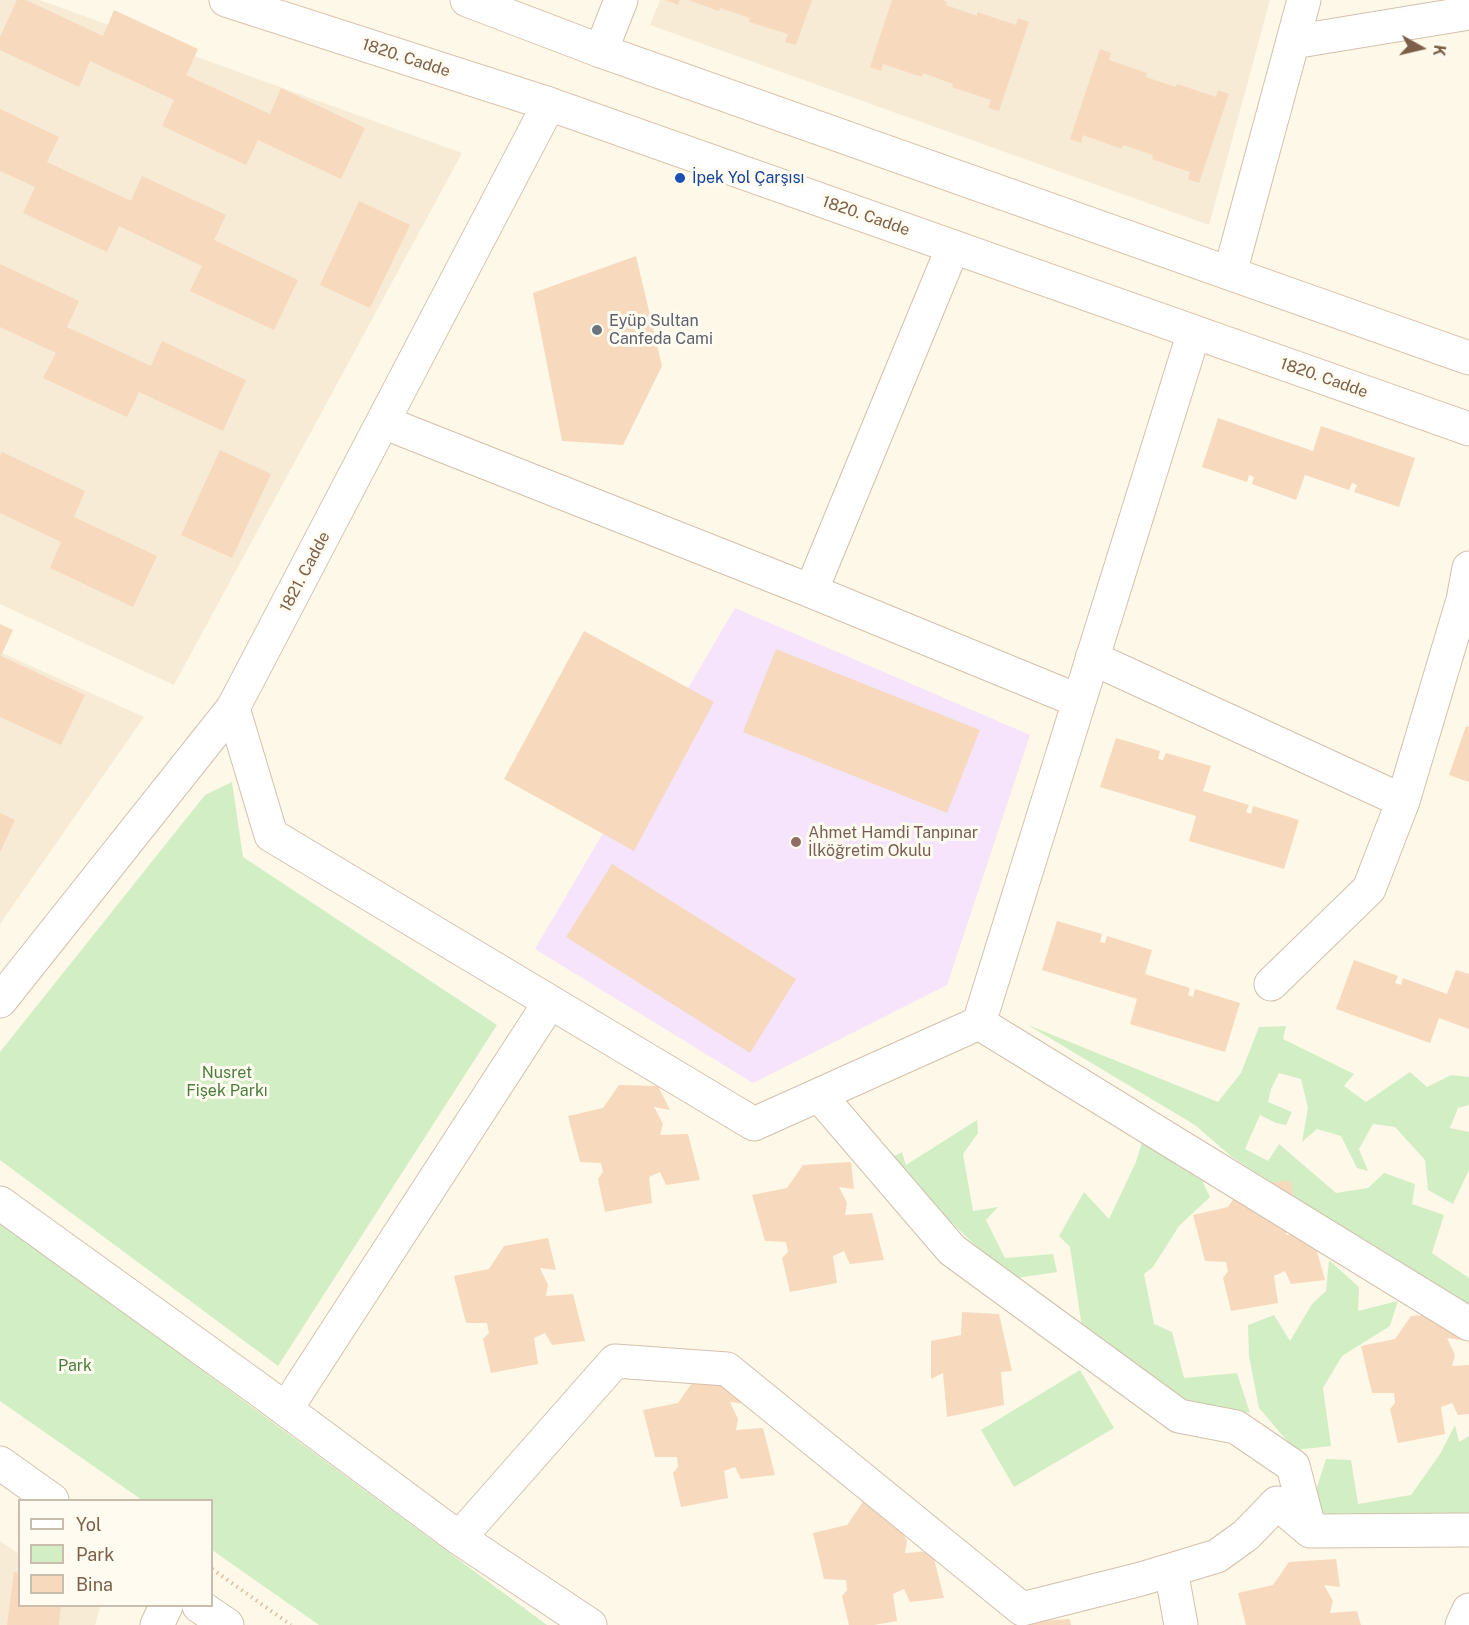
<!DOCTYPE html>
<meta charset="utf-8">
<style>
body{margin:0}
#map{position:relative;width:1469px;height:1625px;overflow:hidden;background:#fef8e8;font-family:"Public Sans",sans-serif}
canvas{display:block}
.legend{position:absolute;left:18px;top:1499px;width:195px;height:108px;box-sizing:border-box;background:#fffbf1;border:2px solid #cbbdad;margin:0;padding:8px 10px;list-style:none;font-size:18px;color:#7c5f48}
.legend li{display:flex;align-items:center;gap:12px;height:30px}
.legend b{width:30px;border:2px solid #cbbdad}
.north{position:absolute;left:1391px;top:18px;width:60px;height:60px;-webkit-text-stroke:4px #fffbf1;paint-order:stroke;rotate:98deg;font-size:16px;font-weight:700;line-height:24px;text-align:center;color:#7c5f48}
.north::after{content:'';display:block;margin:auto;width:21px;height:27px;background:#7c5f48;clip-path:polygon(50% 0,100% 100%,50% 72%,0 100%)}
</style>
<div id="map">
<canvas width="1469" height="1625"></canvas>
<ul class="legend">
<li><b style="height:8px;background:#fff"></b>Yol</li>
<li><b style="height:16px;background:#d2eec4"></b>Park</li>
<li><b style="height:16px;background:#f7d9bd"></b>Bina</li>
</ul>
<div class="north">K</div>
</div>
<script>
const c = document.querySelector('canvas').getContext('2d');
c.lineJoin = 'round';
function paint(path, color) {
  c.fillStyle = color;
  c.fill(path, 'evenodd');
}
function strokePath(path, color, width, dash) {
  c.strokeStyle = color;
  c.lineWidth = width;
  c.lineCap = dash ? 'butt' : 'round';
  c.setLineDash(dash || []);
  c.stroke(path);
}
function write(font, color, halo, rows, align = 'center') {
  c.font = font + ' "Public Sans",sans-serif';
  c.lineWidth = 6;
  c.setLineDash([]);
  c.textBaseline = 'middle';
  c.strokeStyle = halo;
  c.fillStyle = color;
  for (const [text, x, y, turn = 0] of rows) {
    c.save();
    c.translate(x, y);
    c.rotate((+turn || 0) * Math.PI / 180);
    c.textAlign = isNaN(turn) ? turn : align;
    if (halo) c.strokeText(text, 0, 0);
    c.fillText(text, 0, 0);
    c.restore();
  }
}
const residential = new Path2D(`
 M0,0H40L462,153L174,685L0,604Z
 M660,0H1270L1209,225L650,25Z
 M0,652L144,717L0,924Z
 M0,1541L19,1554L20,1606H97L100,1608L95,1625H0Z`);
const education = new Path2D(`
 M735,608L1030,735L947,985L753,1083L535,949Z`);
const green = new Path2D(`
 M232,782L243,857L497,1025L278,1366L0,1160V1052L205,795Z
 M1028,1025L1218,1102L1241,1073L1259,1027L1286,1026L1283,1039L1354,1074L1344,1086L1366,1102L1410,1072L1427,1087L1451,1075L1469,1077V1105L1458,1108L1450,1128L1469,1132V1170L1453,1204L1428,1190L1425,1160L1395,1127L1373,1124L1359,1149L1368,1171L1357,1168L1341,1136L1317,1129L1302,1142L1308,1108L1301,1079L1279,1073L1271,1089L1268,1102L1292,1112L1286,1125L1276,1123L1260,1115L1245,1149L1268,1161L1279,1144L1336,1193L1368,1188L1384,1173L1415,1184L1412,1204L1444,1215L1432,1253L1469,1278V1310L1232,1157L1195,1125Z
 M977,1120L978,1133L963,1154L973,1211L998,1207L986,1220L1005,1258L1053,1254L1057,1272L1010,1279L887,1160L902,1152L906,1165Z
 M1143,1139L1196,1168L1210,1197L1179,1226L1153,1267L1144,1274L1154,1324L1172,1332L1184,1378L1237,1373L1250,1413L1185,1406L1083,1334L1070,1247L1059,1236L1084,1192L1109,1219L1136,1162Z
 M0,1221L547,1625H319L212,1550V1500H142L0,1401Z
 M1329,1260L1359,1287L1358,1311L1398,1301L1390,1326L1342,1356L1323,1388L1331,1446L1295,1450L1259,1408L1249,1356L1248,1325L1274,1315L1290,1341L1312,1304L1326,1291Z
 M1080,1370L1114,1428L1014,1487L981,1430Z
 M1455,1425L1459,1442L1469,1436V1520L1323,1518L1316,1490L1326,1459L1351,1460L1358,1504L1411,1495L1440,1454Z`);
const building = new Path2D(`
 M17,0H26L103,36L114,10L198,49L186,75L270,114L281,88L365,128L341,179L258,140L246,165L162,126L174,100L90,61L79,87L0,50V37Z
 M665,0H680L678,5Z
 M688,0H812L796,45L785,42L788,34L749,22L750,18L720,8L719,11Z
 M892,0H942L947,2L946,5L977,16V12L1016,25L1018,18L1029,22L999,111L988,108L991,100L952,87L953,84L923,73L922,77L883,64L881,71L870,67Z
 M1100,49L1111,53L1109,60L1147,73L1146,77L1176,87L1177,84L1216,97L1218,90L1229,94L1199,183L1188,179L1190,172L1152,159L1153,155L1123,145L1122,149L1083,135L1081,143L1070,139Z
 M0,109L59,137L47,162L131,201L142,176L226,215L214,240L298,280L274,330L190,291L202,266L119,226L107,252L23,213L35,187L0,171Z
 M359,201L410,225L370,308L320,285Z
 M636,256L662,366L623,445L562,441L533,293Z
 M0,264L79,301L67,327L151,366L162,341L246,380L223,431L139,392L127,417L43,378L56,353L0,327Z
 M1218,418L1313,451L1321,426L1415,458L1399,507L1354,492L1357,485L1352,483L1349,490L1305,475L1296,500L1252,484L1254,477L1249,475L1247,482L1202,467Z
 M220,450L271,474L232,558L181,535Z
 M2,452L85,491L74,517L157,556L133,607L50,568L61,542L0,513V456Z
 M0,624L13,630L1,656L85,695L61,745L0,717Z
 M584,631L714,702L634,851L504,779Z
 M776,649L980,730L947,813L743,732Z
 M1466,726L1469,727V782L1449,775Z
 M1116,738L1160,751L1158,759L1163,760L1166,753L1211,766L1203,791L1249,805L1246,812L1251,814L1253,806L1299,820L1284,869L1189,841L1196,816L1100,787Z
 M0,813L15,820L0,852Z
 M612,864L796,979L750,1053L566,937Z
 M1057,921L1102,934L1100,942L1105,943L1107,936L1152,950L1145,974L1190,988L1188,995L1193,997L1195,989L1240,1003L1225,1052L1130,1024L1137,999L1042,970Z
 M1354,960L1398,976L1395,983L1401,985L1403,978L1447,994L1456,970L1469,974V1029L1439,1018L1430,1043L1336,1009Z
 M619,1085L658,1086L670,1110L654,1107L663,1124L660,1135L688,1134L700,1180L666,1185L660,1172L649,1177L652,1203L605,1212L598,1179L603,1172L601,1163L580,1162L568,1116L603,1108Z
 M851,1162L854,1189L839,1187L847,1203L845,1215L872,1213L884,1260L850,1264L844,1251L833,1256L837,1283L790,1292L782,1258L788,1252L786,1242L765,1241L752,1195L787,1188L803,1165Z
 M1291,1181L1295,1209L1288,1223L1286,1235L1312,1233L1325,1280L1291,1284L1285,1271L1274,1276L1278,1303L1231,1311L1223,1278L1228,1271L1226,1262L1205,1261L1193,1215L1228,1207L1244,1184Z
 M548,1238L556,1270L540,1268L548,1285L546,1296L573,1294L585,1341L552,1345L545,1333L534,1338L538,1364L491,1373L483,1339L489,1333L487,1323H466L454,1276L489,1269L504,1246Z
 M962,1312L999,1314L1012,1371L1001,1372L1004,1405L947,1417L943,1373L931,1379V1341L961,1335Z
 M1458,1313L1463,1340L1447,1338L1455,1355L1452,1366L1469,1365V1414L1458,1415L1452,1403L1441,1407L1445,1434L1398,1443L1390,1409L1395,1403L1394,1393H1372L1361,1346L1395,1339L1411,1316Z
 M741,1377L745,1404L730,1402L738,1419L736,1430L763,1428L775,1475L741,1479L735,1467L724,1471L728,1498L681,1507L673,1473L678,1467L677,1457H655L643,1410L678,1403L694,1380Z
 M910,1500L899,1525L907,1541L905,1553L932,1551L944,1598L910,1602L904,1589L893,1594L897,1621L874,1625H849L842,1596L847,1590L846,1580L824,1579L813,1533L847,1525L863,1502Z
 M1336,1559L1340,1587L1324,1585L1333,1601L1330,1613L1357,1611L1361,1625H1246L1238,1593L1273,1585L1289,1562Z
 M14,1572L20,1573V1606H61L59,1625H7Z
 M1070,1619L1071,1625H1021L1023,1622Z`);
const path = new Path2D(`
 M212,1569L291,1625`);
const street = new Path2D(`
 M1293,42L1469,13
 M601,51L621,0
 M953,247L811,591L1079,701
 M1230,273L1304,0
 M383,422L811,591
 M1092,658L1403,801L1463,600L1469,568
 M233,708L271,835L754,1124L979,1023L1194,332
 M1271,984L1369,889L1403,801
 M0,1001L233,708L549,104
 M979,1023L1469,1324
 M819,1095L952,1250L1179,1416L1236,1427L1293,1466L1310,1531
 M0,1203L261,1391L459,1538L590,1625
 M286,1409L550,1002
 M0,1463L52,1500
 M459,1538L615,1361L727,1369L1022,1609L1141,1579L1217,1556L1246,1535L1277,1503L1310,1531L1469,1530
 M1171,1570L1181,1625
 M199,1606L227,1625
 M157,1625L166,1606
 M1462,1625L1469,1610`);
const secondary = new Path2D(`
 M226,0L549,104L1469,429
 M467,0L601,51L1469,358`);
const markers = [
 [680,178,6,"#1a4fb4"],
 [597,330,6,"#6b7280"],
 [796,842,6,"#8d6e63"]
];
const streetNames = [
 ["1820. Cadde",406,58,18],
 ["1820. Cadde",866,216,19],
 ["1820. Cadde",1324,378,19],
 ["1821. Cadde",305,572,-62]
];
const transitNames = [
 ["İpek Yol Çarşısı",692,178]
];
const worshipNames = [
 ["Eyüp Sultan",609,321],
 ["Canfeda Cami",609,339]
];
const educationNames = [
 ["Ahmet Hamdi Tanpınar",808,833],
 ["İlköğretim Okulu",808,851]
];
const parkNames = [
 ["Nusret",227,1073],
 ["Fişek Parkı",227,1091],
 ["Park",75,1366]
];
paint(residential, '#f7ebd6');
paint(education, '#f5e4fb');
paint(green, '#d2eec4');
paint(building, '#f7d9bd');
strokePath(street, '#d3c0ac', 35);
strokePath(secondary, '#d9c3ab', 35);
strokePath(path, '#ddbc9f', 4, [1.5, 4.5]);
strokePath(street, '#fff', 33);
strokePath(secondary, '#fff', 33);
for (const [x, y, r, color] of markers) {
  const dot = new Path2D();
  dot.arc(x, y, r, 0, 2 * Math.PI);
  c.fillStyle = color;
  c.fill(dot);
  strokePath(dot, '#fffbf1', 2);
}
write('16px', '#7c5f48', '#fffbf1', streetNames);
write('16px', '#164399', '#fffbf1', transitNames, 'left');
write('16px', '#5b616d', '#fffbf1', worshipNames, 'left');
write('16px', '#785e54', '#fffbf1', educationNames, 'left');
write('16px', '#4a7d3c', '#fffbf1', parkNames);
</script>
